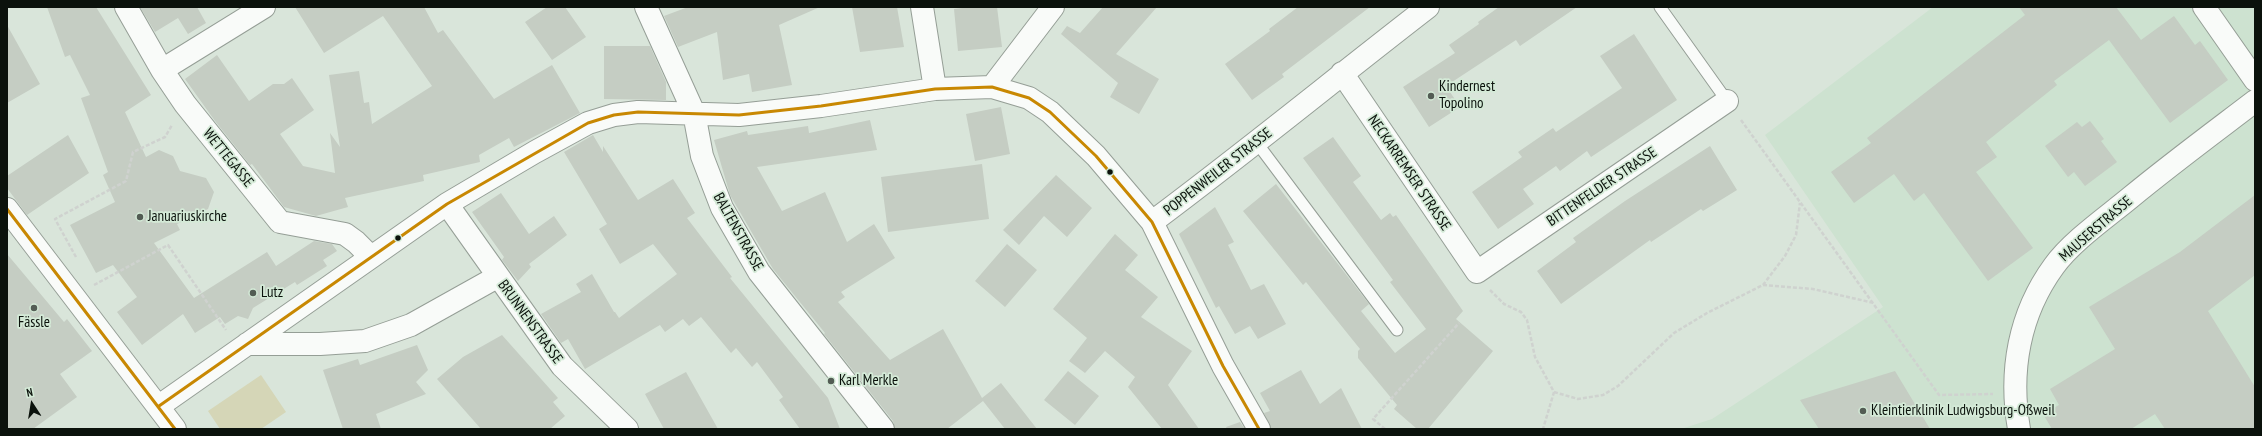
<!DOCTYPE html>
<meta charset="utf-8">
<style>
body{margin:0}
#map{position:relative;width:2262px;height:436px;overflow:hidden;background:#d9e5da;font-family:"PT Sans Narrow",sans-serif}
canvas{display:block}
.frame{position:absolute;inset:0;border:8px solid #0b120c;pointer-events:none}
.north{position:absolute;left:12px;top:384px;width:40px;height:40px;-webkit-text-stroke:3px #d4ead7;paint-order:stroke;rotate:348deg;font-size:11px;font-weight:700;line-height:16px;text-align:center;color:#0b120c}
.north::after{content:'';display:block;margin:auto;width:14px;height:18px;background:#0b120c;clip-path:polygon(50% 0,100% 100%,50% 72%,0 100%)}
</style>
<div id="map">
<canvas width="2262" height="436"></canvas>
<div class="frame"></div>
<div class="north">N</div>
</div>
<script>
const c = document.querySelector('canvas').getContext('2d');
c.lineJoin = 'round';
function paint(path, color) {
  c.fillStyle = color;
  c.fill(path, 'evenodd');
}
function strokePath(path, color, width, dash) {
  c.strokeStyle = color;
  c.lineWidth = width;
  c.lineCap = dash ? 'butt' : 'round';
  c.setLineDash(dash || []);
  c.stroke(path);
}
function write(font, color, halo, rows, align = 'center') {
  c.font = font + ' "PT Sans Narrow",sans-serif';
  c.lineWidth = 3.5;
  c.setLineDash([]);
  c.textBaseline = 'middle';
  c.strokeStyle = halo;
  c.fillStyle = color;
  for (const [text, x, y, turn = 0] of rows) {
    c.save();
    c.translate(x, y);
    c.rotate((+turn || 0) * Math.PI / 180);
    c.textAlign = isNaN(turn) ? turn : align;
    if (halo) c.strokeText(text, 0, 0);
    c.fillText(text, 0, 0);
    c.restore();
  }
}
const built = new Path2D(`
 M1933,7H2255V429H1681L1712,419L1883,307L1765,135Z`);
const green = new Path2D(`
 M261,375L286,412L261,429H220L208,411Z`);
const building = new Path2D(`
 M47,7H96L151,95L125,112L146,157L159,150L173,156L180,171L206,178L214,192L208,209L177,224L180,230L154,243L194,298L267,252L276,266L314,241L332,244L337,251L323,260L327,266L297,285L295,282L253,308L248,319L238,316L225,324L220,317L195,333L183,314L142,345L117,312L137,297L113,265L96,273L70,225L115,202L103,175L108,172L81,98L90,95L70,55L65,57Z
 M140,7H197L206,23L188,34L178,18L155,32Z
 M295,7H424L438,33L443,30L494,99L552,65L580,113L514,147L509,138L479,155L480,162L423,175L424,181L345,198L348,207L316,216L284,207L252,164L250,165L215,121L185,79L217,55L249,101L273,84H284L292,78L314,110L280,134L303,166L335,173L330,133L340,147L329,75L359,71L364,103L369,102L372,124L432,86L383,16L324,53Z
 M547,7H565L586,37L552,60L525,22Z
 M688,7H820L779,25L792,85L752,92L749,74L723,80L717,32L678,47L664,16Z
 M852,7H897L904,47L860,52Z
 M970,7H997L1002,47L958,51L954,9Z
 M1103,7H1157L1116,54L1159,79L1139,114L1110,97L1118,83L1061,34L1067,26L1080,33Z
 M1298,7H1370L1282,74L1284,77L1252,100L1225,64L1270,31L1269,29Z
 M1499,7H1577L1520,46L1516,40L1446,86L1460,107L1429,127L1403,87L1455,53L1449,45L1479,24L1478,22Z
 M2019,7H2116L2141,40L2174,16L2195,45L2200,41L2228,80L2170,123L2109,40L2054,81L2057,85L1986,142L1997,157L1976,172L2033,248L1988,281L1924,193L1914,201L1894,174L1854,203L1831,172L1871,143L1867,138L2025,15Z
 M7,25L40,84L7,103Z
 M1634,34L1677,100L1591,157L1587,151L1560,171L1556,166L1523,189L1534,204L1498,229L1472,192L1522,157L1518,152L1553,128L1556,132L1622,88L1600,56Z
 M604,46H650L666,82V100L604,99Z
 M1001,107L1010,154L975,161L966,114Z
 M870,120L877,150L757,167L782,211L825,192L847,242L874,224L895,258L841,292L845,297L838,302L890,360L943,329L982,398L1001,383L1037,429H1005L983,401L947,429H895L893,421L824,334L825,333L773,269L730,195L714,140L747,131L748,135L808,126L809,133Z
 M2090,121L2104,139L2101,141L2117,162L2085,186L2074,172L2068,177L2045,146L2077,122L2082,127Z
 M68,135L89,173L27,215L7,188V176Z
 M593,135L603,152V146L638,200L673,179L695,213L687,218L732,277L730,278L828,398L840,429H800L779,400L783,397L757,362L752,367L736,348L731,353L701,317L689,326L683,319L665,332L660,325L585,369L568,339L561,343L541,314L581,292L576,284L592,274L614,312H615L619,318L677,274L653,244L620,264L599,229L607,224L564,152Z
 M1333,137L1361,176L1353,182L1381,220L1390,213L1393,217L1396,215L1463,311L1456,319L1493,351L1428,429H1417L1394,409L1397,405L1358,358V351L1360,349L1306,282L1303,285L1243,211L1276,184L1369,304L1361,311L1395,353L1426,329L1390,282L1393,280L1303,158Z
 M1710,146L1737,190L1703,211L1701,209L1651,242L1650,240L1561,304L1537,271L1576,242L1573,238L1625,201Z
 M982,164L989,219L888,232L881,177Z
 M1056,175L1092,208L1067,237L1044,216L1019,245L1003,230Z
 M501,193L529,234L554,216L567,235L529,264L531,267L518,281L502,260L504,257L472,212Z
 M2255,195V275L2208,311L2255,387V429H2165L2155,414L2131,429H2052L2043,414L2059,405L2050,389L2115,349L2089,307L2180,252Z
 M1215,207L1234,242L1228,245L1251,290L1264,284L1286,324L1258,339L1250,326L1235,334L1219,306L1216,308L1179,234Z
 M1115,234L1138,255L1125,270L1158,297L1141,317L1192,351L1168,385L1199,429H1162L1128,387L1135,377L1105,351L1085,373L1069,361L1087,338L1053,309Z
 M1007,244L1037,270L1005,307L975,281Z
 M7,254L64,322L67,319L92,351L60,374L77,397L33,429H7Z
 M502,335L558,398L553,402L565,416L550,429H481L437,379L463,357Z
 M417,345L428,370L416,382L426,394L376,414L381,429H343L323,370L358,359L360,365Z
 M1301,370L1320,404L1341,388L1362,429H1271L1264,413L1270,411L1260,393Z
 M1068,371L1099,396L1075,425L1044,400Z
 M1895,371L1930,429H1819L1800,400Z
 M686,372L718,429H664L645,394Z
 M1240,422L1245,429H1227L1226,427Z`);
const path = new Path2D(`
 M1741,120L1939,395L1993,394
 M76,257L55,219L126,181L133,152L165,137L172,125
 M94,285L168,245L226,330
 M1763,285L1813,289L1874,303
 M1490,290L1504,304L1521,312L1527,320L1535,357L1554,392L1543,429
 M1554,392L1578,399L1603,395L1618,386L1674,333L1707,313L1763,285L1785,256L1796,235L1800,203
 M1385,429L1373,419L1459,323`);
const lane = new Path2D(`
 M1660,7L1727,101
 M1257,143L1397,330`);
const street = new Path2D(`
 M126,7L162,70L185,104L280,222L345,234L356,242L371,257
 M646,7L694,113L702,156L722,208L759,272L883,429
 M922,7L935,89
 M2204,7L2255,80
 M162,70L264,7
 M1342,73L1477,272L1727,101
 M992,87L1053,7
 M447,204L562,366L627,429
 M1152,222C1246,152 1336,78 1428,7
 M247,344H320L365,341L411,325L497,277
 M159,406L447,204L535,152L588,123L614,115L638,112L739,115L821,106L935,89L992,87L1029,98L1050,112L1096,156L1152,222L1223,366L1259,429
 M2019,429C2009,371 2019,314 2054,266C2072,241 2107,217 2131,197C2171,164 2213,133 2255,101`);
const secondary = new Path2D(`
 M7,209L175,429`);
const bus1 = new Path2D(`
 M7,209L175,429
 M159,406L447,204L588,123L614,115L638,112L739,115L821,106L935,89L992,87L1029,98L1050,112L1096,156L1152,222L1223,366L1259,429`);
const markers = [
 [1431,96,4,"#535c54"],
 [1110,172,3.5,"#0b120c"],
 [140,217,4,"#535c54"],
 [398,238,3.5,"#0b120c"],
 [253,293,4,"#535c54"],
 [34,308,4,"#535c54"],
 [831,381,4,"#535c54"],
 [1863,411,4,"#535c54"]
];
const poiNames = [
 ["Kindernest",1439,87],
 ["Topolino",1439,104],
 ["Januariuskirche",148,217],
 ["Lutz",261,293],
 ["Fässle",34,323,"center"],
 ["Karl Merkle",839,381],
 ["Kleintierklinik Ludwigsburg-Oßweil",1871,411]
];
const streetNames = [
 ["WETTEGASSE",228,158,51],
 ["POPPENWEILER STRASSE",1218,172,-38],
 ["NECKARREMSER STRASSE",1409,173,56],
 ["BITTENFELDER STRASSE",1602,187,-34],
 ["MAUSERSTRASSE",2096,229,-41],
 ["BALTENSTRASSE",738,232,61],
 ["BRUNNENSTRASSE",530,322,54]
];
paint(built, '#cde2d0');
paint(green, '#d5d6b7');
paint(building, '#c5cdc3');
strokePath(lane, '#959e96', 13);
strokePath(street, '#959e96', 24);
strokePath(secondary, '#959e96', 24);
strokePath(path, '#cfd2cf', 2.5, [4, 2]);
strokePath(lane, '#f9fbf9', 11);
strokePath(street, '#f9fbf9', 22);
strokePath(secondary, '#f9fbf9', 22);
strokePath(bus1, '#c88802', 3);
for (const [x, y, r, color] of markers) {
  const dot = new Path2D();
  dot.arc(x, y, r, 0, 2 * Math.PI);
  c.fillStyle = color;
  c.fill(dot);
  strokePath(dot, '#d4ead7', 1.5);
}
write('15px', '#0b120c', '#d4ead7', poiNames, 'left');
write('15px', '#0b120c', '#d4ead7', streetNames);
</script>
